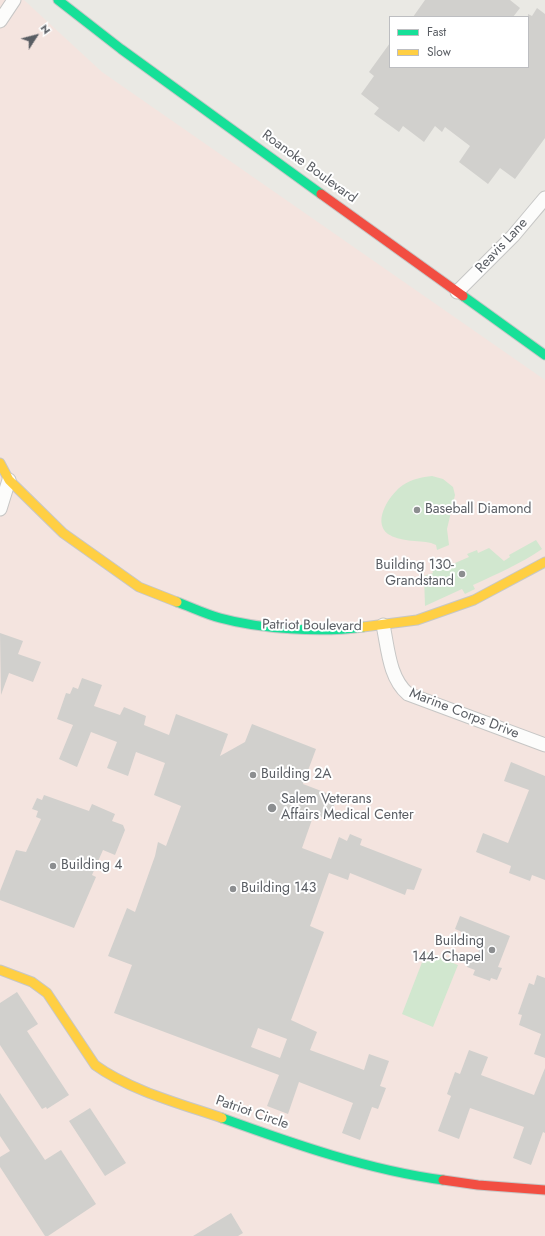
<!DOCTYPE html>
<style>
body{margin:0}
#map{position:relative;width:545px;height:1236px;overflow:hidden;background:#eae9e4;font-family:Jost,sans-serif}
canvas{display:block}
.legend{position:absolute;left:389px;top:16px;width:140px;height:52px;box-sizing:border-box;background:#fff;border:1px solid #bdbec1;margin:0;padding:5px 7px;list-style:none;font-size:12px;color:#595d63}
.legend li{display:flex;align-items:center;gap:8px;height:20px}
.legend b{width:20px;border:1px solid #bdbec1}
.north{position:absolute;left:16px;top:16px;width:40px;height:40px;-webkit-text-stroke:3px #fff;paint-order:stroke;rotate:54deg;font-size:11px;font-weight:700;line-height:16px;text-align:center;color:#595d63}
.north::after{content:'';display:block;margin:auto;width:14px;height:18px;background:#595d63;clip-path:polygon(50% 0,100% 100%,50% 72%,0 100%)}
</style>
<div id="map">
<canvas width="545" height="1236"></canvas>
<ul class="legend">
<li><b style="height:5px;background:#16e098"></b>Fast</li>
<li><b style="height:5px;background:#ffcf43"></b>Slow</li>
</ul>
<div class="north">N</div>
</div>
<script>
const c = document.querySelector('canvas').getContext('2d');
c.lineJoin = 'round';
function paint(path, color) {
  c.fillStyle = color;
  c.fill(path, 'evenodd');
}
function strokePath(path, color, width, dash) {
  c.strokeStyle = color;
  c.lineWidth = width;
  c.lineCap = dash ? 'butt' : 'round';
  c.setLineDash(dash || []);
  c.stroke(path);
}
function write(font, color, halo, rows, align = 'center') {
  c.font = font + ' Jost,sans-serif';
  c.lineWidth = 4;
  c.setLineDash([]);
  c.textBaseline = 'middle';
  c.strokeStyle = halo;
  c.fillStyle = color;
  for (const [text, x, y, turn = 0] of rows) {
    c.save();
    c.translate(x, y);
    c.rotate((+turn || 0) * Math.PI / 180);
    c.textAlign = isNaN(turn) ? turn : align;
    if (halo) c.strokeText(text, 0, 0);
    c.fillText(text, 0, 0);
    c.restore();
  }
}
const medical = new Path2D(`
 M0,0H24L102,72L545,380V1236H0Z`);
const green = new Path2D(`
 M432,476L443,479L453,487L455,495L447,529L449,545L437,550L436,545L431,543C418,540 399,542 388,534C371,521 391,493 403,485C412,479 422,477 432,476Z
 M536,540L542,549C520,564 497,574 473,585L475,589L465,594L462,589L425,606L424,576L433,573L432,569L446,563L448,566L469,557L467,554L477,550L478,553L489,548L504,561L510,557L509,555Z
 M426,952L458,965L433,1027L402,1014Z`);
const building = new Path2D(`
 M425,0H510L520,8L513,17H413Z
 M537,8L545,14V138L515,179L500,168L488,184L459,162L470,146L445,127L442,132L435,126L424,142L403,126L399,132L374,114L379,108L361,94L374,76L369,72L390,43V67H528V14L532,16Z
 M0,633L23,641L18,654L41,662L33,682L9,673L1,695Z
 M82,678L102,685L94,706L120,715L124,707L146,716L144,725L169,735L176,714L228,734L220,756L245,742L252,724L316,749L303,784L337,797L329,820L314,814L302,848L331,859L339,837L347,841L350,834L362,839L360,845L422,869L414,890L407,889L405,895L350,873L348,880L329,873L310,926L324,932L291,1020L317,1032L310,1050L364,1070L369,1054L389,1061L380,1086L386,1088L378,1109L372,1107L360,1140L342,1133L353,1103L299,1082L288,1114L267,1106L279,1075L114,1013L132,965L108,956L127,908L135,912L155,856L158,842L166,846L181,806L154,795L165,763L136,752L128,776L107,768L117,742L91,732L77,767L59,759L73,725L57,719L66,693L70,694L73,687L78,689ZM258,1028L287,1039L280,1058L251,1047Z
 M511,762L545,776V880L532,875L530,881L509,873L511,866L476,852L483,833L508,843L529,790L504,781Z
 M44,795L89,811L92,804L115,814L112,821L123,825L125,830L115,855L103,850L92,875L96,877L74,928L0,900V891L16,850L26,852L41,819L36,817L38,811L32,809L37,798L42,800Z
 M460,916L510,936L498,967L502,968L497,980L491,978L490,981L473,975L475,970L467,967L471,958L475,960L483,941L455,929Z
 M537,975L545,978V1058L534,1054L541,1034L519,1025L522,1015L518,1014L529,983L534,985Z
 M17,992L38,1024L27,1031L69,1095L47,1109L46,1107L42,1109L0,1045V1003Z
 M469,1050L488,1057L481,1075L534,1095L545,1068V1133L543,1132L531,1165L513,1158L524,1127L470,1108L459,1139L438,1131L451,1096L447,1094L455,1072L460,1074Z
 M0,1093L45,1160L61,1150L96,1204L48,1236H45L0,1167V1157L10,1151L0,1136Z
 M90,1108L126,1163L105,1176L69,1121Z
 M231,1213L243,1233L238,1236H193Z`);
const street = new Path2D(`
 M0,21L14,0
 M457,292L513,236L545,198
 M0,509L9,480
 M383,625C388,648 389,678 408,694L545,745`);
const fast = new Path2D(`
 M58,0L121,49L321,194
 M463,296L545,355
 M177,602C191,607 205,614 220,618C260,629 321,633 363,627
 M222,1118C294,1144 368,1170 443,1180`);
const slow = new Path2D(`
 M0,463L9,480L63,533L139,587L177,602
 M363,627L417,620L474,600L545,562
 M0,970L32,982L47,993L95,1065C129,1090 181,1104 222,1118`);
const jam = new Path2D(`
 M321,194L463,296
 M443,1180L478,1185L545,1190`);
const markers = [
 [417,510,4,"#8c8e90"],
 [462,574,4,"#8c8e90"],
 [253,775,4,"#8c8e90"],
 [272,808,5,"#8c8e90"],
 [53,866,4,"#8c8e90"],
 [233,889,4,"#8c8e90"],
 [492,950,4,"#8c8e90"]
];
const streetNames = [
 ["Roanoke Boulevard",309,167,36],
 ["Reavis Lane",502,246,-47],
 ["Patriot Boulevard",312,626,1],
 ["Marine Corps Drive",464,714,21],
 ["Patriot Circle",252,1113,19]
];
const poiNames = [
 ["Baseball Diamond",425,510],
 ["Building 130-",454,566,"right"],
 ["Grandstand",454,582,"right"],
 ["Building 2A",261,775],
 ["Salem Veterans",281,800],
 ["Affairs Medical Center",281,816],
 ["Building 4",61,866],
 ["Building 143",241,889],
 ["Building",484,942,"right"],
 ["144- Chapel",484,958,"right"]
];
paint(medical, '#f4e4df');
paint(green, '#d1e7cf');
paint(building, '#d1d0cd');
strokePath(street, '#c6c6c5', 15);
strokePath(fast, '#c6c7c6', 11);
strokePath(slow, '#c6c7c6', 11);
strokePath(jam, '#c6c7c6', 11);
strokePath(street, '#fcfcfb', 13);
strokePath(fast, '#16e098', 9);
strokePath(slow, '#ffcf43', 9);
strokePath(jam, '#f24e42', 9);
for (const [x, y, r, color] of markers) {
  const dot = new Path2D();
  dot.arc(x, y, r, 0, 2 * Math.PI);
  c.fillStyle = color;
  c.fill(dot);
  strokePath(dot, '#fff', 1.5);
}
write('14px', '#595d63', '#fff', streetNames);
write('14px', '#595d63', '#fff', poiNames, 'left');
</script>
